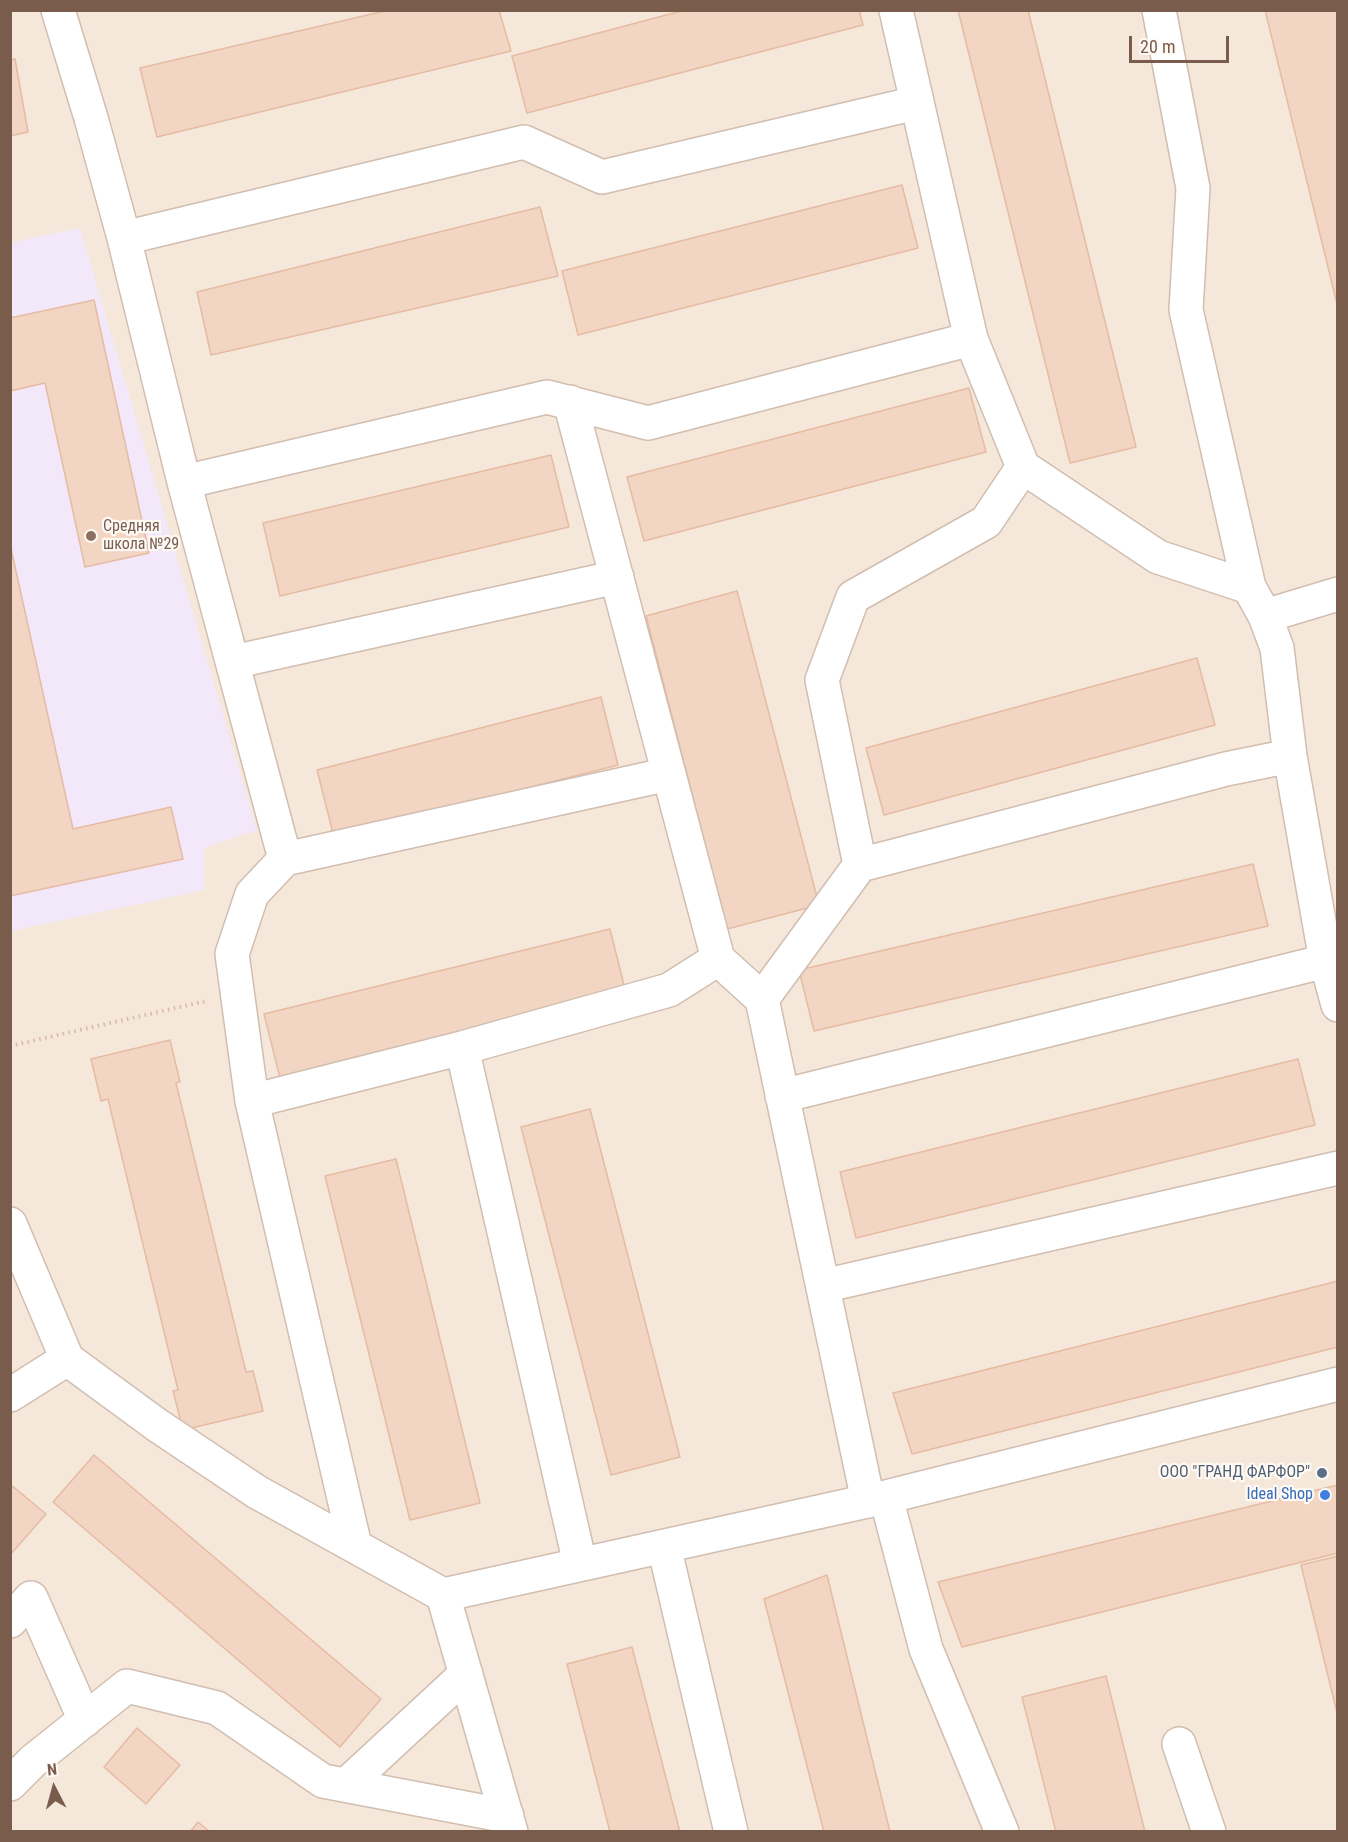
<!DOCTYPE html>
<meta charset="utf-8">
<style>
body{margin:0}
#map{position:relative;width:1348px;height:1842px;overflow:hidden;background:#fdf6ec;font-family:"Roboto Condensed",sans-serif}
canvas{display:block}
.frame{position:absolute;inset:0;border:12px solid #7a5c4d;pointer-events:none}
.north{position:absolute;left:24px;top:1758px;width:60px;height:60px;-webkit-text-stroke:4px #fffaf3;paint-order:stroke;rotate:354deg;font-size:16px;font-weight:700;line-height:24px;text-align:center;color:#7a5c4d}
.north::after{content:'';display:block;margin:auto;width:21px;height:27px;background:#7a5c4d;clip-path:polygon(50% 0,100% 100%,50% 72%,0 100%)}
.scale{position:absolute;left:1129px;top:36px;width:100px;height:27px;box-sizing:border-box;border:3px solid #7a5c4d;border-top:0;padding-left:8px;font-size:18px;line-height:21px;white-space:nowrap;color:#7a5c4d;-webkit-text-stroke:4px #fffaf3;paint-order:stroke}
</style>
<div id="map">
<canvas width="1348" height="1842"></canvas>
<div class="frame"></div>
<div class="north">N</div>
<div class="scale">20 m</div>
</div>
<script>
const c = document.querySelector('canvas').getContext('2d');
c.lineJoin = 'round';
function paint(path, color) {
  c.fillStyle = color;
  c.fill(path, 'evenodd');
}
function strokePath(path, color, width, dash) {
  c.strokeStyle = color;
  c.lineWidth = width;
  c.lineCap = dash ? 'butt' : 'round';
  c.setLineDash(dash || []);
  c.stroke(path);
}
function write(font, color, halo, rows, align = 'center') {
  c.font = font + ' "Roboto Condensed",sans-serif';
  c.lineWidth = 4.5;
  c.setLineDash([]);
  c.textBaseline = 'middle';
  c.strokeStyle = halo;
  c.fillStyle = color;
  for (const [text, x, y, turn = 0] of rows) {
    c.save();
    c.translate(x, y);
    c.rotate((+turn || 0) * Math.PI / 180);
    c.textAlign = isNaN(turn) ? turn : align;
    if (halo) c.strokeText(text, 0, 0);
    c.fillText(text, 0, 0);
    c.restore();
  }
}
const residential = new Path2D(`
 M11,11H1337V1831H11Z`);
const education = new Path2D(`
 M80,228L257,830L204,848V890L11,931L10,243Z`);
const building = new Path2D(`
 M389,10H499L511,51L157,137L140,68Z
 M685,10H859L863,25L527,113L512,56Z
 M958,10H1028L1136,447L1070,463Z
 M1265,10H1338V308Z
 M15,59L28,132L10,136V60Z
 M902,185L918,248L578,335L562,271Z
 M540,207L558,276L211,355L197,292Z
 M94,300L149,553L85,567L45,383L10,391V318Z
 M969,388L986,452L644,541L627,477Z
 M551,455L569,527L280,596L263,523Z
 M10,544L73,829L171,807L183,859L10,896Z
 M737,591L819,905L727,929L646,616Z
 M1197,658L1215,725L884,815L866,748Z
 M601,697L618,765L334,837L317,770Z
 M1253,864L1268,926L814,1031L799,970Z
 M610,929L627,997L281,1082L264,1014Z
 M170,1040L180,1082L176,1083L246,1372L253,1371L263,1411L183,1430L173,1391L178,1390L108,1099L101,1101L91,1059Z
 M1298,1059L1315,1125L856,1238L840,1172Z
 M590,1109L680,1457L611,1475L521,1127Z
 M396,1159L480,1503L410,1520L325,1176Z
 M1338,1281V1347L912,1454L893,1393Z
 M94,1455L381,1699L340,1747L53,1502Z
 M10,1484L46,1514L10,1555Z
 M1338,1485V1553L962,1647L938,1582Z
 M1338,1556V1717L1301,1565Z
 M827,1575L890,1832H824L764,1599Z
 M632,1647L680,1832H610L567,1664Z
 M1106,1676L1145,1832H1056L1022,1697Z
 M137,1728L180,1765L146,1804L104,1767Z
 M198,1822L210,1832H190Z`);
const path = new Path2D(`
 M10,1046L206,1001`);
const minor = new Path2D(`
 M58,10L91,118L124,238L184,482L285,859L252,894L232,954L252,1101L355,1546
 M1159,10L1193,188L1186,310L1249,587
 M124,238L524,142L602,177L916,103
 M570,402L718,959L762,999L868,1501
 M184,482L547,397L648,423L971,339
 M1265,616L1338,594
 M233,662L617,577
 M1290,756L1326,961L1338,1005
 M285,859L669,774
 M860,865L822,680L853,597L986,522L1023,467
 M762,999L860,865L1226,769L1290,756L1277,648L1265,616L1249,587L1158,557L1023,467L971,339L896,10
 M782,1096L1326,961
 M252,1101L462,1048
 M10,1224L67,1359
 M823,1286L1338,1168
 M10,1395L67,1359L157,1425L257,1492L443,1595L886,1497L1338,1384
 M886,1497L926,1649L1002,1832
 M664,1546L731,1832
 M580,1564L462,1048L669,990L718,959
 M443,1595L511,1832
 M10,1621L31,1598L85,1720
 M1179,1744L1209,1832
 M10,1784L33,1761L127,1686L217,1708L323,1781L507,1816
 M346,1785L466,1674`);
const markers = [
 [91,536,6,"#8d6e63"],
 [1322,1473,6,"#5c6f8a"],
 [1325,1495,6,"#3f7fe0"]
];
const educationNames = [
 ["Средняя",103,527],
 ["школа №29",103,545]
];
const serviceNames = [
 ["ООО \"ГРАНД ФАРФОР\"",1310,1473]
];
const shopNames = [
 ["Ideal Shop",1313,1495]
];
paint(residential, '#f5e8da');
paint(education, '#f3e8fa');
paint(building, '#f3d5c3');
strokePath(building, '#e6bba3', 1.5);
strokePath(minor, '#d1beb0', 36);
strokePath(path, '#d9b8a5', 4, [1.5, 4.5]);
strokePath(minor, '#fff', 33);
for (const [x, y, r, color] of markers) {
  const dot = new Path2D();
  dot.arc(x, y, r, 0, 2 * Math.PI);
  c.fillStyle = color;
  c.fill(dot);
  strokePath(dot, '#fffaf3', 2);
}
write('16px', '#785e54', '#fffaf3', educationNames, 'left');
write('16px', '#4e5e75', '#fffaf3', serviceNames, 'right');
write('16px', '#366cbe', '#fffaf3', shopNames, 'right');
</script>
